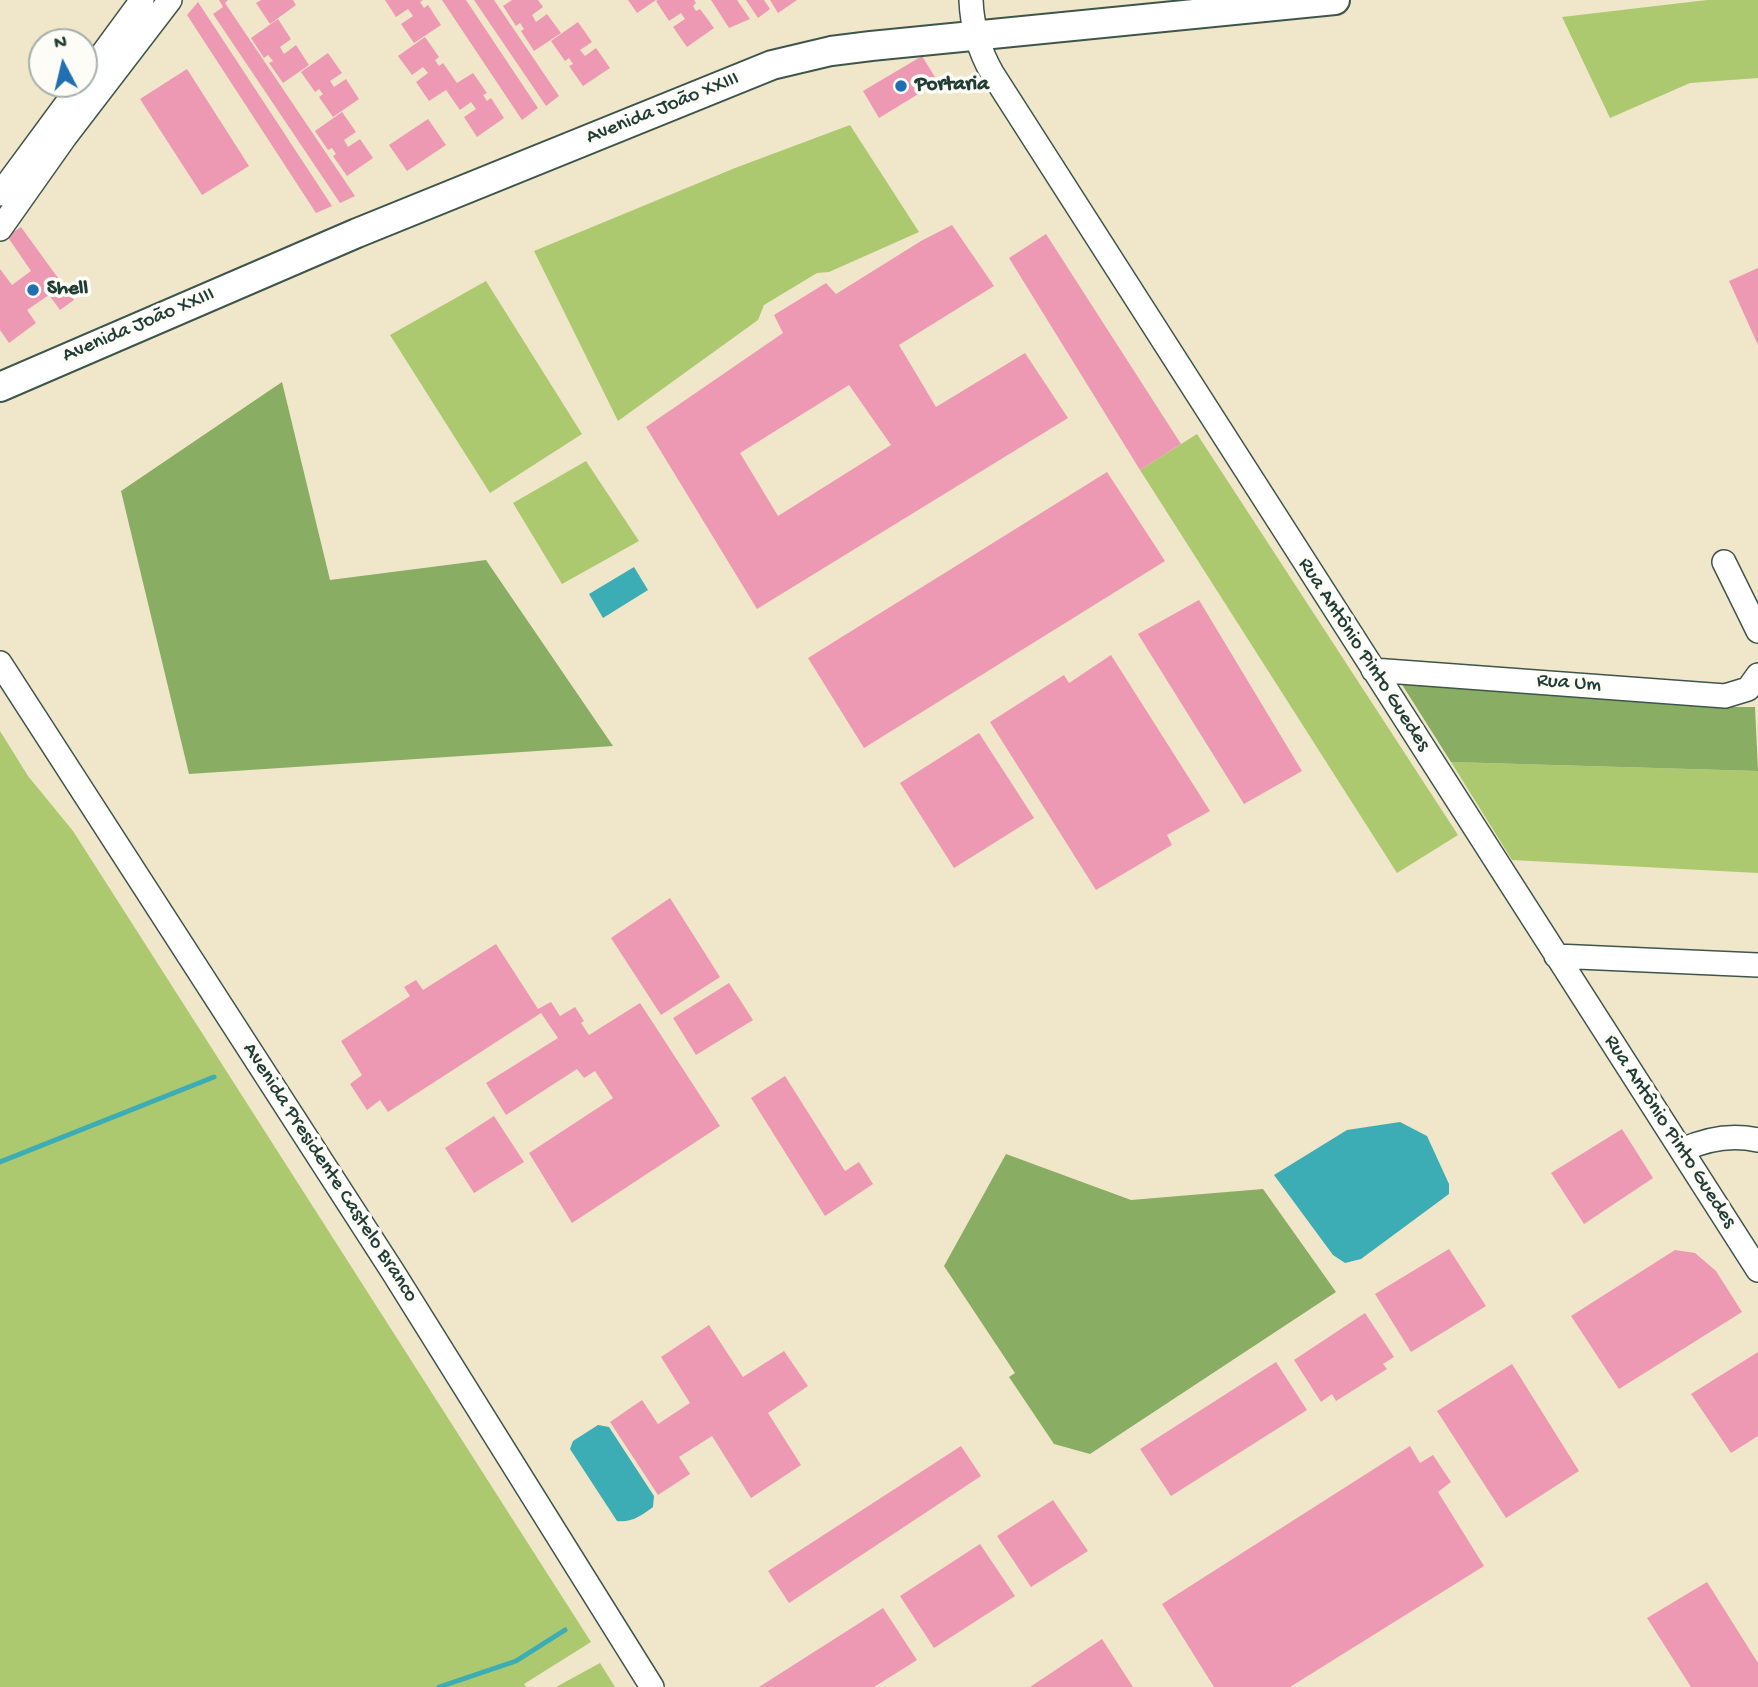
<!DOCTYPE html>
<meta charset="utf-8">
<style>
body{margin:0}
#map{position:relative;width:1758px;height:1687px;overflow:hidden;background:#f0e6ca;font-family:"Gochi Hand",sans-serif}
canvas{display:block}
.north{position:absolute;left:28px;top:28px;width:70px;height:70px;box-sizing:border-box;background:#fdfcf7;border:2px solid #a4b0a9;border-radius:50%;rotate:353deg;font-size:19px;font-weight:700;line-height:28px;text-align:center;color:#1f3d34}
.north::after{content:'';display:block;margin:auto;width:24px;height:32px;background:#1f6fb2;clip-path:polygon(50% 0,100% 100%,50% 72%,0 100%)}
</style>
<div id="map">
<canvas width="1758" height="1687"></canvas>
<div class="north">N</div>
</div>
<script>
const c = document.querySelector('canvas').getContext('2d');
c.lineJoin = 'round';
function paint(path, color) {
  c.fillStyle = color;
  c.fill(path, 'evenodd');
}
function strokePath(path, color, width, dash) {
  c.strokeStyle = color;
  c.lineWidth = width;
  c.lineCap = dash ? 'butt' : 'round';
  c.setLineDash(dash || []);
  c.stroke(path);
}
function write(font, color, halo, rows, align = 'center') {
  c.font = font + ' "Gochi Hand",sans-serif';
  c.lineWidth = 7;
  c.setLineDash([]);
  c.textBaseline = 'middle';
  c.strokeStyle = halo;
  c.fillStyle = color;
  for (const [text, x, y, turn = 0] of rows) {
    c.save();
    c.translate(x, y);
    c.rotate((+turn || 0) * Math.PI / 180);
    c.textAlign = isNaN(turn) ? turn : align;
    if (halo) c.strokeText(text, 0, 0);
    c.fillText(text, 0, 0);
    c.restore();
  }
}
const green = new Path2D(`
 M1707,0H1758V78L1690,83L1610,118L1562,17Z
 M850,125L919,232L829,272L817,273L764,305L758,320L618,421L534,251L735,168Z
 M486,281L582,434L490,493L390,335Z
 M1197,434L1458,835L1397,873L1140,470Z
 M586,461L639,541L562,584L513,503Z
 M0,731L28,776L73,831L591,1642L524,1684L526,1687H0Z
 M1451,762L1758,771V873L1512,860Z
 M600,1663L615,1687H556Z`);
const forest = new Path2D(`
 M282,382L330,580L486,560L613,746L189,774L121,491Z
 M1401,683L1724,707H1755L1758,771L1451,762Z
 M1006,1154L1131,1200L1263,1189L1336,1292L1090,1454L1054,1444L1009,1377L1015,1373L944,1266Z`);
const water = new Path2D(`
 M634,567L648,590L603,618L589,594Z
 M1400,1122L1427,1136L1449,1184V1194L1361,1259L1345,1263L1333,1255L1274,1175L1347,1130Z
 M598,1425L609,1427L654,1496L653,1507C642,1515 632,1523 617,1521L570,1449L573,1441Z`);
const stream = new Path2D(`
 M0,1162L214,1077
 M439,1687L516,1661L565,1630`);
const building = new Path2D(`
 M219,0H228L225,3L355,196L340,203L213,14L223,7Z
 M261,0H293L296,5L270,24L256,3Z
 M385,0H423L420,2L424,8L428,5L441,25L414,43L401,24L413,16L408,9L396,17Z
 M442,0H466L538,108L522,120Z
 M474,0H494L559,96L546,106Z
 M512,0H538L543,7L532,15L536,22L547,14L561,33L534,51L521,31L524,29L520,23L516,26L503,6Z
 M628,0H656L637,13Z
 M658,0H694L696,3L693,6L696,11L700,9L714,28L687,47L673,27L685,19L681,13L669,21L656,1Z
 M711,0H737L750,19L729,28Z
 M746,0H764L770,9L758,18Z
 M770,0H797L778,13Z
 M198,2L332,206L316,213L187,15Z
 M278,19L291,39L280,47L284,54L296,45L309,65L283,83L269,63L273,61L268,55L264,58L251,38Z
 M578,22L592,42L580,50L585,56L596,48L610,68L583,86L569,66L573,64L569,58L565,61L551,41Z
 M425,37L439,57L435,60L439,66L443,63L457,83L473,73L487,93L483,95L487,101L491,98L504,118L477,137L464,117L476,109L471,102L460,110L446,90L429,101L416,82L428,73L423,67L412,75L398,56Z
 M328,53L342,73L330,81L334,87L346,79L359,99L333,117L319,97L323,94L319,89L315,92L301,72Z
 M922,56L938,82L879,118L863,91Z
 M187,69L249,166L202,195L140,99Z
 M342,112L356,132L344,140L348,147L360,139L373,158L347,176L333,156L336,154L332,148L328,150L315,131Z
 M428,119L446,145L407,171L389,145Z
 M952,225L994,286L899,345L936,407L1025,353L1068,418L757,609L646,427L783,333L774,315L826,283L836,294L921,241ZM849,385L891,445L778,516L740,453Z
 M21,227L74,300L60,310L49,295L27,310L36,323L9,343L0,330V269L12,285L31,271L7,236Z
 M1046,234L1181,444L1140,470L1009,258Z
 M1758,268V345L1729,281Z
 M1107,472L1165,561L864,748L808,658Z
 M1199,600L1302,771L1244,804L1138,634Z
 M1111,655L1210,811L1167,835L1172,845L1096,890L990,722L1064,675L1069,683Z
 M979,733L1034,818L954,868L900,783Z
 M670,898L720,977L661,1015L611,938Z
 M496,944L538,1009L551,1002L560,1016L575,1007L584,1021L581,1023L589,1035L640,1003L720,1126L572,1223L529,1153L613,1098L595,1071L584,1078L577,1069L506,1115L486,1083L558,1038L541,1013L388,1112L380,1100L367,1110L350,1084L362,1075L341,1041L410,996L404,987L416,980L423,990Z
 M729,983L753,1020L696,1055L673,1018Z
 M785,1076L845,1171L859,1162L873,1184L825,1216L751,1098Z
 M494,1116L524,1162L474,1193L445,1148Z
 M1622,1129L1653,1178L1584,1224L1551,1173Z
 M1449,1249L1486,1306L1411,1352L1375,1294Z
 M1675,1250L1695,1253L1716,1271L1742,1312L1619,1389L1571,1316Z
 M1365,1313L1394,1357L1383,1364L1387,1369L1336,1401L1332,1394L1321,1402L1294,1360Z
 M709,1325L743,1377L784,1351L808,1386L768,1413L801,1465L751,1498L712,1436L679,1457L690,1474L658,1495L610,1422L642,1400L658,1424L690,1403L661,1357Z
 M1758,1352V1436L1731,1453L1691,1394Z
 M1276,1362L1307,1410L1171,1496L1140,1449Z
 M1512,1364L1579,1471L1506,1518L1437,1411Z
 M961,1446L981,1476L789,1603L768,1571Z
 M1410,1446L1420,1463L1433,1455L1451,1482L1438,1492L1484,1566L1290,1687H1214L1162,1604Z
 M1053,1500L1088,1551L1031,1587L997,1536Z
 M980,1544L1015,1596L934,1648L900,1596Z
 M1707,1582L1758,1663V1687H1691L1647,1618Z
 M883,1608L917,1660L874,1687H759Z
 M1102,1639L1133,1687H1030Z`);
const minor = new Path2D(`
 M971,0C972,26 979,50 992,73L1758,1270
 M84,79L142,0
 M0,194L81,84
 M0,229L65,137L170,0
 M1724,562L1758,631
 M0,663L393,1272L652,1687
 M1373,670L1725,696L1748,689L1758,675
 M1556,956L1758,965
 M1682,1150C1706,1139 1732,1134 1758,1140`);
const major = new Path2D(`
 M0,387L357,233L772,65L831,51L871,46L1335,0`);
const markers = [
 [901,86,7,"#1f6fb2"],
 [33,290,7,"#1f6fb2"]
];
const poiNames = [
 ["Portaria",915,86],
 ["Shell",47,290]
];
const streetNames = [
 ["Avenida João XXIII",663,109,-22],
 ["Avenida João XXIII",139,326,-23],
 ["Rua Antônio Pinto Guedes",1363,655,57],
 ["Rua Um",1569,684,4],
 ["Rua Antônio Pinto Guedes",1669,1132,57],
 ["Avenida Presidente Castelo Branco",329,1173,57]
];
paint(green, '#acc970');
paint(forest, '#89ad62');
paint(water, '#3cadb4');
strokePath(stream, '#3cadb4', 5);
paint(building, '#ed99b3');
strokePath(minor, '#3e564a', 26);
strokePath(major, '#3e564a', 32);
strokePath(minor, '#fff', 23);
strokePath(major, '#fff', 28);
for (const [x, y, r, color] of markers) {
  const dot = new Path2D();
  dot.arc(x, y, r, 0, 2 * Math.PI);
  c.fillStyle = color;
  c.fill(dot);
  strokePath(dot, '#fdfcf7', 2.5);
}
write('bold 21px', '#1f3d34', '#fdfcf7', poiNames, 'left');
write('21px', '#1f3d34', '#fdfcf7', streetNames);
</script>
